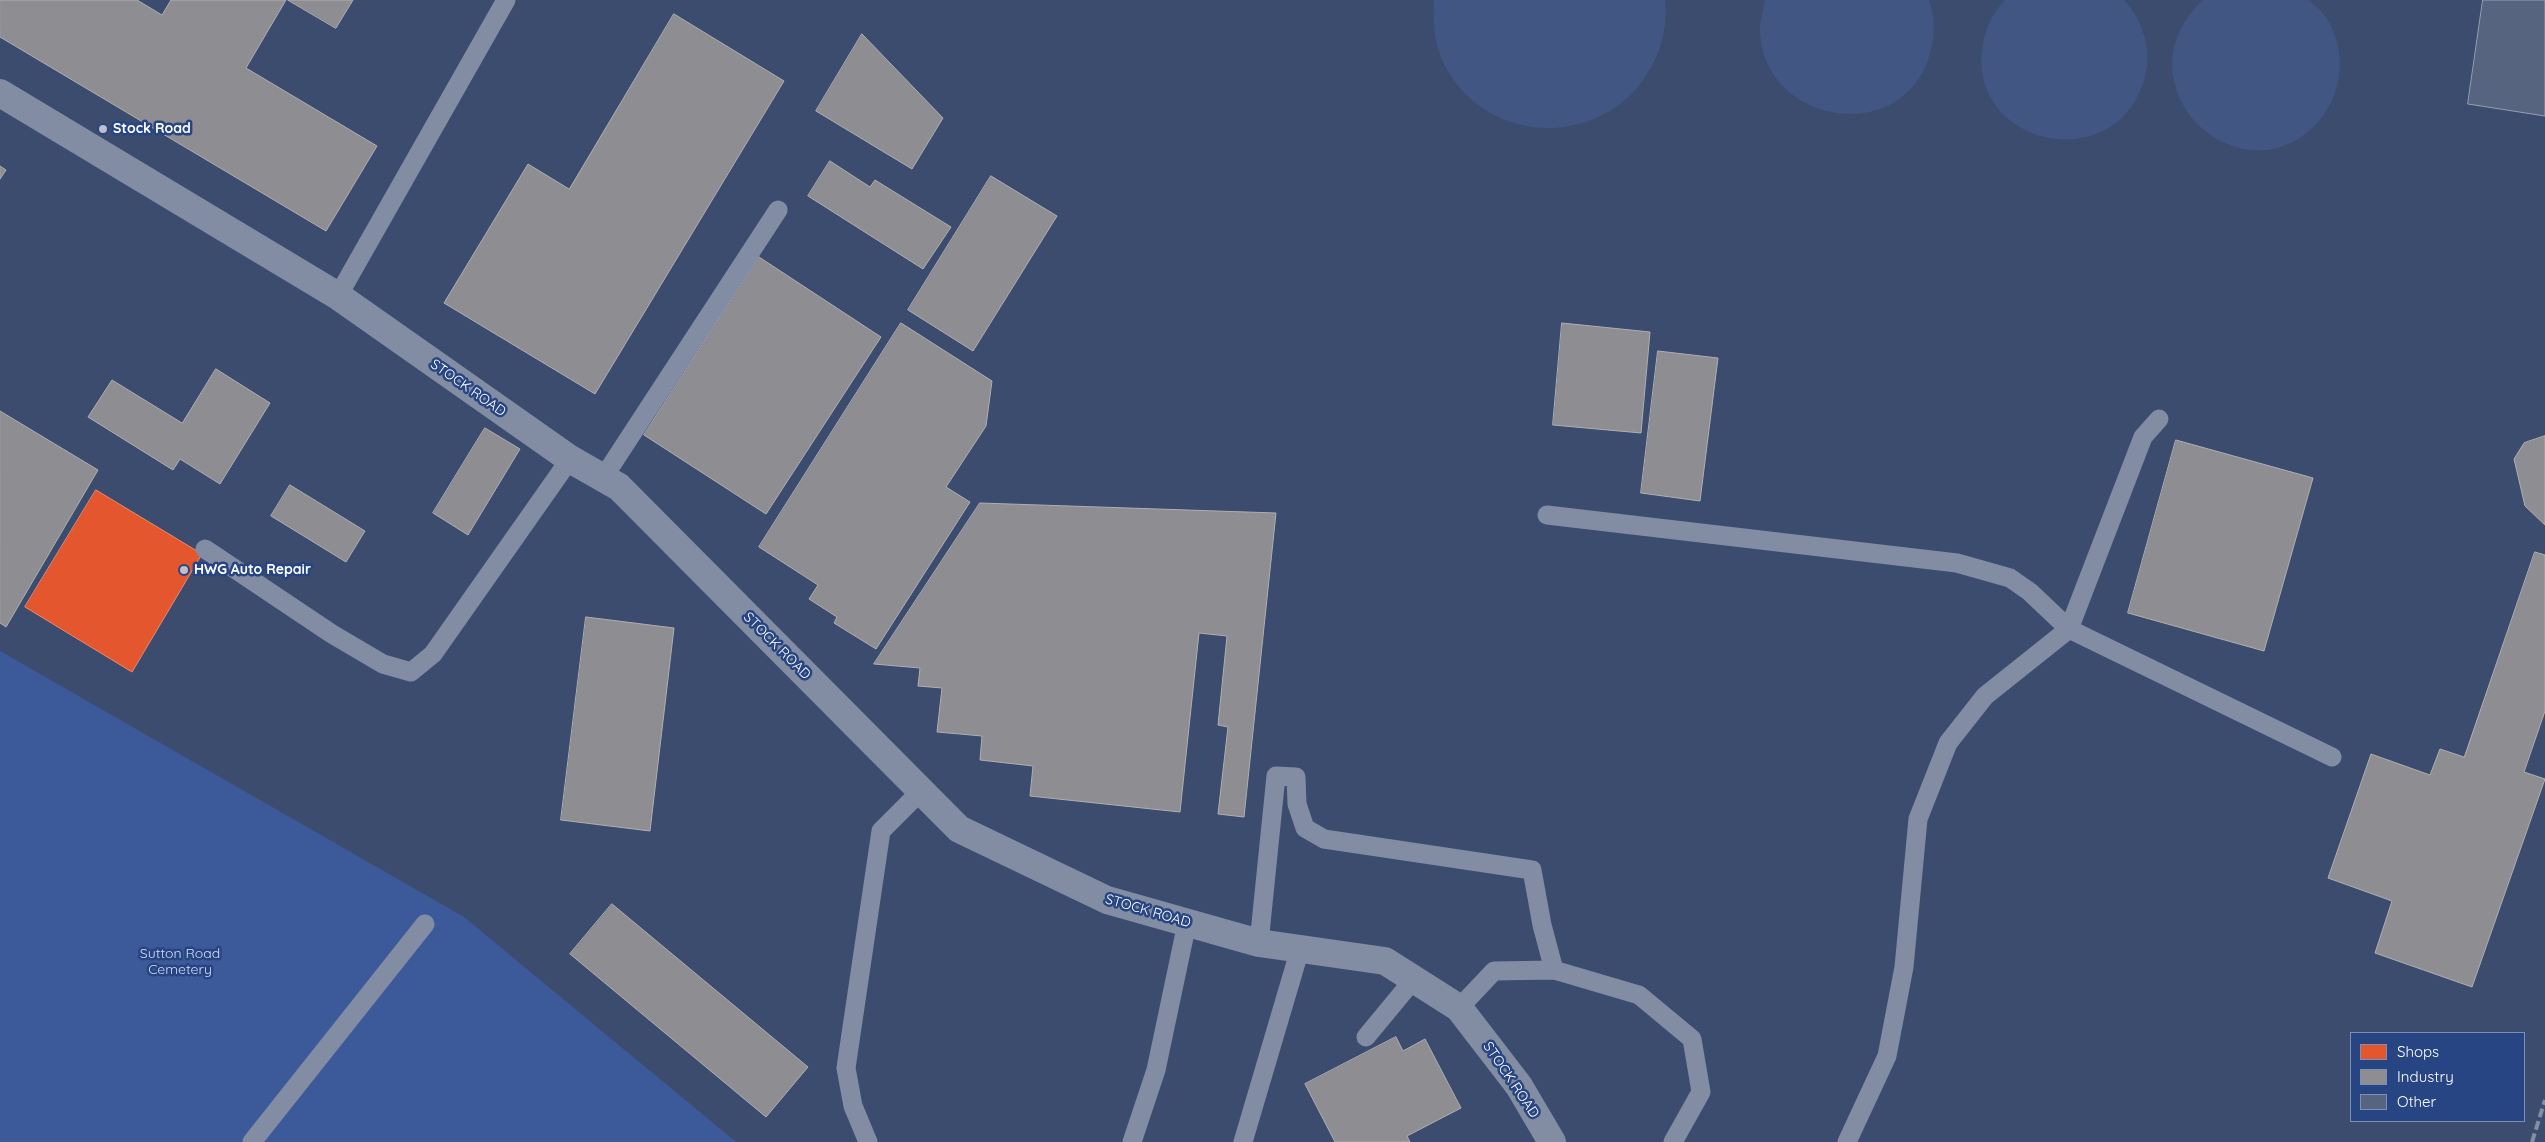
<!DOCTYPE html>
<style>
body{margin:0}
#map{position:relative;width:2545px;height:1142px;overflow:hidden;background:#3c4c6e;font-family:Quicksand,sans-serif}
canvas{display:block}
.legend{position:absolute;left:2350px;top:1032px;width:175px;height:90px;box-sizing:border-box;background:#274483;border:1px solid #7d8fb5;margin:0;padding:6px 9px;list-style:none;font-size:15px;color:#fff}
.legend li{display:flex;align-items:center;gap:10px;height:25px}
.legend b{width:25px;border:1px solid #7d8fb5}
</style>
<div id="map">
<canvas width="2545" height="1142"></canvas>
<ul class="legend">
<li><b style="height:14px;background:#e4572e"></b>Shops</li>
<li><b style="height:14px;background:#8d8d92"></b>Industry</li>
<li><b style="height:14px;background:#57647f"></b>Other</li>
</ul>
</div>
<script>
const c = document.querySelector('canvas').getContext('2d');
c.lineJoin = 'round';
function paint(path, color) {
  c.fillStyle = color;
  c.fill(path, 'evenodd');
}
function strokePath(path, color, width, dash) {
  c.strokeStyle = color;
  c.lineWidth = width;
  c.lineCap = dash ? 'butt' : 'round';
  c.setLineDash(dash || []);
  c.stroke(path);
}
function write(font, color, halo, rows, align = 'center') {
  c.font = font + ' Quicksand,sans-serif';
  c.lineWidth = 5;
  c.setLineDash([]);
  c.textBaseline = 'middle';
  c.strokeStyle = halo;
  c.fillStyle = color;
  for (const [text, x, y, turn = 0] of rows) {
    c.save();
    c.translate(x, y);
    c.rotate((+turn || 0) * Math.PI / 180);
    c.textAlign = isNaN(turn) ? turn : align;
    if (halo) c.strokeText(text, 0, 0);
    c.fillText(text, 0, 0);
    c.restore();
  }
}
const green = new Path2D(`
 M0,651L464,917L736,1142H0Z`);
const water = new Path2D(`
 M1434,0H1665C1668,24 1662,48 1650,69C1606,148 1488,148 1445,66C1434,46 1433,23 1434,0Z
 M1765,0H1929C1936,20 1935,39 1928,60C1896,149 1758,121 1760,26C1761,18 1764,8 1765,0Z
 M2005,0H2124C2143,21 2152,49 2145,77C2117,179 1971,146 1982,51C1984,31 1991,15 2005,0Z
 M2203,0H2309C2314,5 2321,10 2325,16C2353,57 2340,113 2298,139C2250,169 2188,136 2175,85C2166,53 2179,22 2203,0Z`);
const shops = new Path2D(`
 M96,490L202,554L132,672L25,607Z`);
const industry = new Path2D(`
 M0,0H137L162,15L171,0H286L246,68L377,146L326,231L0,37Z
 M288,0H353L336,28Z
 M674,14L784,81L595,394L444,303L528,164L569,189Z
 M862,34L943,118L912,169L816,111Z
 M830,161L870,187L875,180L951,227L923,269L808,196Z
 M0,166L6,170L0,179Z
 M991,176L1057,216L973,351L908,310Z
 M759,257L881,337L766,514L644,435Z
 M901,323L992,381L986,426L946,487L970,502L876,649L834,623L837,617L809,599L818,585L759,547Z
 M1562,323L1650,332L1641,433L1553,425Z
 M1658,351L1718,358L1700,501L1641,493Z
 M216,369L270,403L220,484L180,459L173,470L88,417L112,380L182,423Z
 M0,411L98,470L6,627L0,623Z
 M485,428L520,449L468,535L433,513Z
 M2545,436V525L2525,506L2514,459L2524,443Z
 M2176,440L2313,478L2264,651L2128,613Z
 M290,485L365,531L346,562L271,516Z
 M980,503L1276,513L1244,817L1218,814L1228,727L1218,725L1227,636L1199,633L1180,812L1030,796L1033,766L980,760L982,736L937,732L942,688L918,686L920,668L874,664Z
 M2535,552L2545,555V711L2524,772L2545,779L2472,987L2375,953L2392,901L2328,878L2371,754L2430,775L2440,749L2464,757Z
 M586,617L674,628L650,831L561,820Z
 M612,904L808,1067L766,1117L570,954Z
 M1396,1037L1403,1051L1425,1039L1461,1108L1407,1136L1410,1142H1335L1305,1084Z`);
const building = new Path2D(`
 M2483,0H2545V116L2468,104Z`);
const lane = new Path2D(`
 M338,296L506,0
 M603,478L778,210
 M1547,515L1957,563L2010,578L2030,592L2069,629L2143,437L2159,419
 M205,549L332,634L383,664L411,672L433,654L570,459
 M1259,943L1276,776L1296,777L1297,804L1305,828L1324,839L1532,870L1542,925L1554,970
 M1459,1008L1494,971L1554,970L1639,995L1692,1039L1701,1092L1673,1142
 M1366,1037L1414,979
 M252,1142L425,924
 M868,1142L853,1106L846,1068L881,831L921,791
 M1132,1142L1156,1070L1187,923
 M1243,1142L1300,949
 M1847,1142L1887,1056L1904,967L1918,819L1948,743L1985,696L2069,629L2332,757`);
const street = new Path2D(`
 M0,93L338,296L570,459L619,487L959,829L1107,900L1259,943L1385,961L1459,1008L1519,1086L1552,1142`);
const rail = new Path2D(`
 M2532,1142L2545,1100`);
const markers = [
 [103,129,5,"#bbc0cc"],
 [184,570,5,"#bbc0cc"]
];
const poiNames = [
 ["Stock Road",113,129],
 ["HWG Auto Repair",194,570]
];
const streetNames = [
 ["STOCK ROAD",468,388,35],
 ["STOCK ROAD",777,646,45],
 ["STOCK ROAD",1148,911,16],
 ["STOCK ROAD",1511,1080,56]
];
const parkNames = [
 ["Sutton Road",180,954],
 ["Cemetery",180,970]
];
paint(green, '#3c5a99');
paint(water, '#415683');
paint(shops, '#e4572e');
strokePath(shops, '#ec896d', 1);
paint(industry, '#8d8d92');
strokePath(industry, '#afafb3', 1);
paint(building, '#57647f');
strokePath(building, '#969fb3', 1);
strokePath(lane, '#828da4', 19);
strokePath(street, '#828da4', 28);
strokePath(rail, '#838da4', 4, [9, 4]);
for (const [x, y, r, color] of markers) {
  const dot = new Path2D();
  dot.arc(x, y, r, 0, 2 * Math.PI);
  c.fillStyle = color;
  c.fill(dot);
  strokePath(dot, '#274483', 2);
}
write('bold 14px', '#fff', '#274483', poiNames, 'left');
write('14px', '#fff', '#274483', streetNames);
write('14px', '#d4dff6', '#274483', parkNames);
</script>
